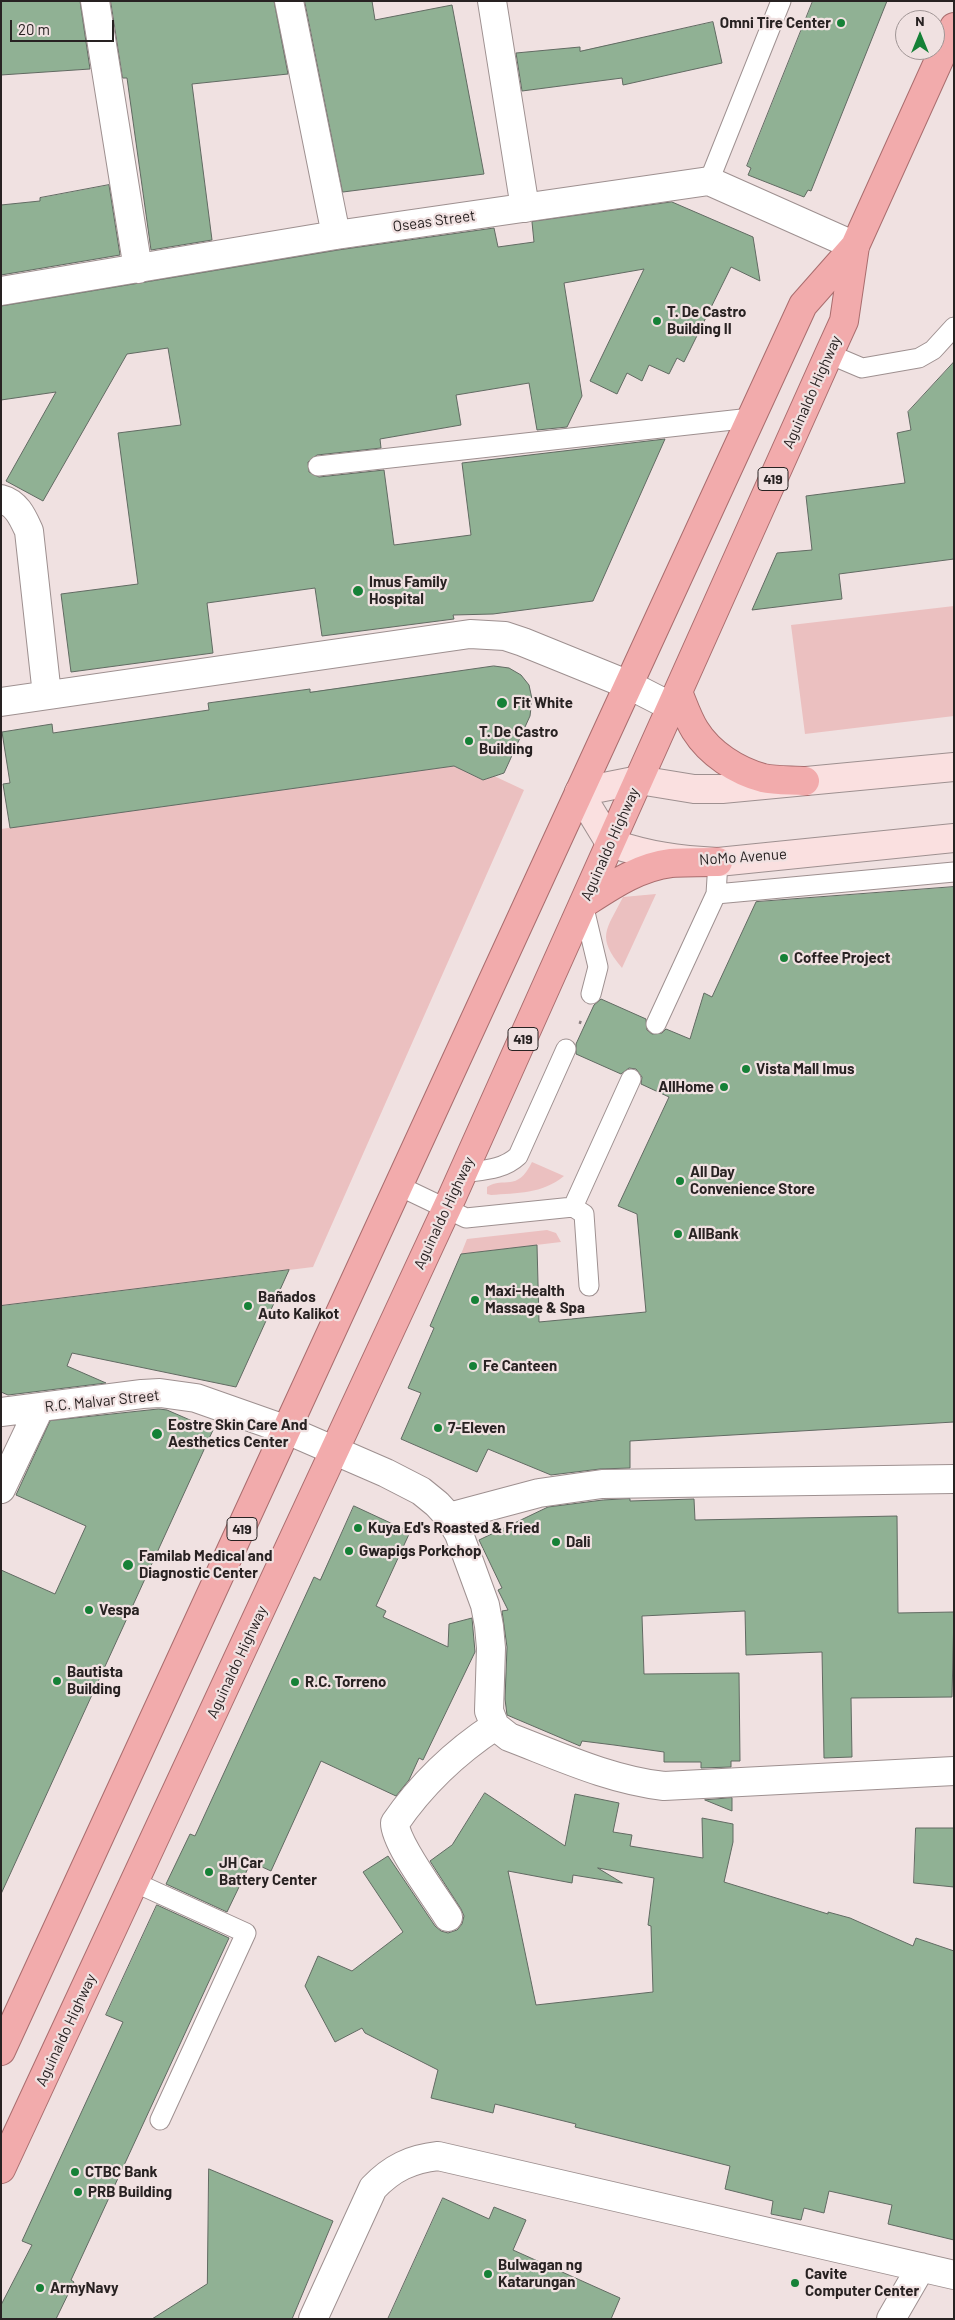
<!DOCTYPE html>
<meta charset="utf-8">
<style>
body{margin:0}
#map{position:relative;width:955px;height:2320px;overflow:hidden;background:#f0e1e1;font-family:Barlow,sans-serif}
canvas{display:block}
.frame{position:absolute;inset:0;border:2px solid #282222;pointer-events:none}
.north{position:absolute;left:895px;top:10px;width:50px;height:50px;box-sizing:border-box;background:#f0e1e1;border:1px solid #a09595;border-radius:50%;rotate:0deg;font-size:14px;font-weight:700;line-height:20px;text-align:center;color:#282222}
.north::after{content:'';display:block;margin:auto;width:18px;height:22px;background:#168137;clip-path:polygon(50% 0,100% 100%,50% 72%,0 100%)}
.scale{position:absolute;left:10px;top:20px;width:104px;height:22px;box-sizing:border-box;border:2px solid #282222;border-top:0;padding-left:6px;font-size:15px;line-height:18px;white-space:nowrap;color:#282222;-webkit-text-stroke:4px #f0e1e1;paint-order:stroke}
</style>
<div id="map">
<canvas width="955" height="2320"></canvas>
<div class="frame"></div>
<div class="north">N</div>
<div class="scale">20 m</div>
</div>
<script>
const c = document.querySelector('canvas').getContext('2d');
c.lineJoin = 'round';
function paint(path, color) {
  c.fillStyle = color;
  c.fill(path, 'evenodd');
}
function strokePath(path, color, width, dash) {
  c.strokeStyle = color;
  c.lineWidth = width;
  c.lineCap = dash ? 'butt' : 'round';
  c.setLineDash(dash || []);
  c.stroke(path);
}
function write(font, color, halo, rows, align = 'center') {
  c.font = font + ' Barlow,sans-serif';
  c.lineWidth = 4.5;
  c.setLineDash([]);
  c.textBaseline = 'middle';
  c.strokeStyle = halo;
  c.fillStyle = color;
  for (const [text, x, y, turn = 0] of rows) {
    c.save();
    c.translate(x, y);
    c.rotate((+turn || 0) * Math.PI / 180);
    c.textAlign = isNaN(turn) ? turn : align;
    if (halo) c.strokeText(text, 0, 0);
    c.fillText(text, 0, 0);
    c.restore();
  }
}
const green = new Path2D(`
 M954,606V716L805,734L791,625Z
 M454,766L483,780L494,776L524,790L313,1267L1,1306V829Z
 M656,894L622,968C596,936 606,931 623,897Z
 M532,1162L564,1176C542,1194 517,1193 491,1195L487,1194V1187C504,1176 517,1193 532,1162Z
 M547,1230L556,1233L561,1242L461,1254L467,1239Z`);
const building = new Path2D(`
 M1,1H80L90,69L1,75Z
 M111,1H274L288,74L192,84L212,240L151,250L127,78H123Z
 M305,1H372L375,20L452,5L484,174L343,192Z
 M813,1H887L811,191L808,190L804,197L748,175L751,168L747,166Z
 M713,22L722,63L623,85L622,78L522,91L516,53L580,47V51Z
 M109,185L120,255L1,275V205L40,201V198Z
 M672,202L753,237L760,281L731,267L684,362L677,358L669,374L649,365L642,381L627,373L617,394L590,381L644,269L564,283L582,396L567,427L537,430L529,383L456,395L461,425L380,439L381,448L317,455L308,462L309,472L319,477L384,470L394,545L471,535L462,463L665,439L593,601L493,614L453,615L454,619L322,636L315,588L207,603L213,653L71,672L61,594L138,584L118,433L181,425L168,348L127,354L43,501L6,481L56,392L1,400V306L338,250L494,228L498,247L534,242L532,222Z
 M954,362V559L839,574L842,599L752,610L777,553L812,550L806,496L905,483L897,433L911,430L908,412Z
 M494,666L509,668L521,675L529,685L532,699L530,716L504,773L483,780L454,766L10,828L3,784L10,783L2,732L52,724L53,733L209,710L208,703L310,689V692Z
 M954,887V1422L630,1441V1468L600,1469L551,1475L488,1449L477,1472L401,1439L421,1393L408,1388L434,1328L430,1326L461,1254L537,1245L539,1322L646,1312L637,1214L618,1206L669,1097L641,1084L642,1077L636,1069L629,1068L621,1074L576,1054V1044L594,1005L601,999L646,1019L647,1030L652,1034L662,1033L666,1029L690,1039L704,993L712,997L756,902Z
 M289,1270L236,1387L72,1353L67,1366L106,1383L8,1395L1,1392V1306Z
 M159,1409L167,1410L213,1430L1,1894V1570L55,1594L86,1526L16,1495L50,1421Z
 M630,1499V1501L694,1499L695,1520L897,1516L898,1613L954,1612L952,1697L851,1698L852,1757L824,1758L822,1652L746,1655L745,1611L642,1616L644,1674L739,1673L740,1761H731V1767L701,1768V1762H664V1752L614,1745L582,1741L580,1746L507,1715L505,1699L507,1647L502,1611L508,1610L498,1590L502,1588L479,1540L548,1507L603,1500Z
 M354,1506L410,1532L376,1606L386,1611L383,1617L448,1647L449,1624L472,1618L475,1652L423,1760L419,1758L409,1780L396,1796L321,1761L271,1871L251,1862L227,1912L166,1884L190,1834L195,1836L314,1577L320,1580Z
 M485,1793L565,1846L575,1794L619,1803L613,1832L632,1835L630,1846L703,1858L702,1818L733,1824V1842L724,1882L828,1914V1912L850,1918L913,1946L916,1938L954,1951V2240L888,2224L892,2205L829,2191L824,2213L804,2208L801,2220L771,2214L773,2201L725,2189L730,2166L575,2127L576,2124L495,2104L493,2113L431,2098L438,2070L365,2033L362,2028L335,2042L305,1986L318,1956L352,1971L403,1932L363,1872L388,1856L435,1926L441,1931L448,1933L457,1930L462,1924L464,1916L461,1909L430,1861L452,1845ZM598,1868L654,1878L648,1925L651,1926L653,1992L536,2005L508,1871L572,1883L573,1875L622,1883Z
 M732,1798V1811L705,1800Z
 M916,1828H954V1887L914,1883Z
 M157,1905L229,1938L71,2280L74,2282L56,2319H1V2305L32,2245L22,2241L123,2022L106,2015Z
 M209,2169L333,2221L292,2319H152L207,2284Z
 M443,2198L489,2219L494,2207L526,2220L513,2250L620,2298L611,2319H388Z`);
const path = new Path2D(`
 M579,1022L585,1024`);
const service = new Path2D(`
 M709,181L781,1
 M829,354L862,368L919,358L933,350L954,327
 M318,466L751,418
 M716,894L954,872
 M583,904L598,967L591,994
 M656,1024L716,894L718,862
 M463,1173C483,1170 503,1170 518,1156L566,1049
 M399,1186L466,1218L573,1207L584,1214L589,1286
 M573,1207L631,1079
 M134,1882L246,1933L160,2120`);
const minor = new Path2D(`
 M95,1L138,269
 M289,1L336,235
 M492,1L525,208
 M1,291L336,235L709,181L855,246
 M1,499C17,503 23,518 29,531L47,695
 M1,702L470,634L505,636L523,642L629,685L672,707
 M1,1412L142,1394L160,1393L196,1398L287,1430L386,1473L421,1491L437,1504L449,1517L459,1534L485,1605L489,1626L491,1648L489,1711L495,1726L509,1737C559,1756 610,1780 664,1786L954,1771
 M1,1489L40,1407
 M449,1517L539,1493L602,1484L954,1479
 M448,1917C436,1897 395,1844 395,1823C421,1785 457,1751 495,1726
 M313,2319L373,2188C392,2168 411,2159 438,2156L954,2275
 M891,2319L921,2267`);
const secondary = new Path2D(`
 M954,767L722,789H694L639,780L579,792L610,843C650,856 677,860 718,862L954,838`);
const trunk = new Path2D(`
 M678,692C683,704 688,719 695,730C710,754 737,771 763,778C776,781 792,780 805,781
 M583,904C611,886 638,867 671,863C686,862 702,862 718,862
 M1,2051L803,305L855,246
 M1,2169L452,1197L829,354L844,321L855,246L954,27`);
const markers = [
 [841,23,5,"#168137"],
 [657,321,5,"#168137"],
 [358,591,6,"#168137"],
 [502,703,6,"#168137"],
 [469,741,5,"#168137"],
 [784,958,5,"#168137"],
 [746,1069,5,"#168137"],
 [724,1087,5,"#168137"],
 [680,1181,5,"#168137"],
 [678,1234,5,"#168137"],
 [475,1300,5,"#168137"],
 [248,1306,5,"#168137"],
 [473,1366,5,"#168137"],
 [438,1428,5,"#168137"],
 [157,1434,6,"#168137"],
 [358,1528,5,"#168137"],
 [556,1542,5,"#168137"],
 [349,1551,5,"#168137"],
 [128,1565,6,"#168137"],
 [89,1610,5,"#168137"],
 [57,1681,5,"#168137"],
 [295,1682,5,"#168137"],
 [209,1872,5,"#168137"],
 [75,2172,5,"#168137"],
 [78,2192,5,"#168137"],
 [488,2274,5,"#168137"],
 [795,2283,5,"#168137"],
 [40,2288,5,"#168137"]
];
const shields = [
 [773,479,30],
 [523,1039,30],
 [242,1529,30]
];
const shieldNames = [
 ["419",773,479],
 ["419",523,1039],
 ["419",242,1529]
];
const poiNames = [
 ["Omni Tire Center",831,23,"right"],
 ["T. De Castro",667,312],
 ["Building II",667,329],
 ["Imus Family",369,582],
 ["Hospital",369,599],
 ["Fit White",513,703],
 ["T. De Castro",479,732],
 ["Building",479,749],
 ["Coffee Project",794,958],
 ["Vista Mall Imus",756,1069],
 ["AllHome",714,1087,"right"],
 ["All Day",690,1172],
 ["Convenience Store",690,1189],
 ["AllBank",688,1234],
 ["Maxi-Health",485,1291],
 ["Massage & Spa",485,1308],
 ["Bañados",258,1297],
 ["Auto Kalikot",258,1314],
 ["Fe Canteen",483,1366],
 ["Eostre Skin Care And",168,1425],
 ["Aesthetics Center",168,1442],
 ["7-Eleven",448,1428],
 ["Kuya Ed's Roasted & Fried",368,1528],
 ["Dali",566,1542],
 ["Gwapigs Porkchop",359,1551],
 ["Familab Medical and",139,1556],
 ["Diagnostic Center",139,1573],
 ["Vespa",99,1610],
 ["Bautista",67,1672],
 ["Building",67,1689],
 ["R.C. Torreno",305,1682],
 ["JH Car",219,1863],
 ["Battery Center",219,1880],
 ["CTBC Bank",85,2172],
 ["PRB Building",88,2192],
 ["Bulwagan ng",498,2265],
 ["Katarungan",498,2282],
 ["Cavite",805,2274],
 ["Computer Center",805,2291],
 ["ArmyNavy",50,2288]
];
const streetNames = [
 ["Oseas Street",434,221,-8],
 ["Aguinaldo Highway",812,392,-66],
 ["Aguinaldo Highway",610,844,-66],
 ["NoMo Avenue",743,857,-4],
 ["Aguinaldo Highway",444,1213,-65],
 ["R.C. Malvar Street",102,1401,-6],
 ["Aguinaldo Highway",237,1662,-65],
 ["Aguinaldo Highway",66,2030,-65]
];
paint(green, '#ebc0c0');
paint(building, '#90b194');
strokePath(building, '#616a62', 1);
strokePath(service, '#9e9090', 21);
strokePath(minor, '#9e9090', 30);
strokePath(secondary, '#9e9090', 30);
strokePath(trunk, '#a96d6e', 30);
strokePath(path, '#8a7f7f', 3, [2.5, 4]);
strokePath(service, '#fff', 19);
strokePath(minor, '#fff', 28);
strokePath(secondary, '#fae0e0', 28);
strokePath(trunk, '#f2abac', 28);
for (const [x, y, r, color] of markers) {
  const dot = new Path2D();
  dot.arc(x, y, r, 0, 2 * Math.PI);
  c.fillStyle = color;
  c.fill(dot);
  strokePath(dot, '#f0e1e1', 2);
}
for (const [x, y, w] of shields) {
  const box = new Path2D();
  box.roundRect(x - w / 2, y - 11.5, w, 23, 4);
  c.fillStyle = '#f0e1e1';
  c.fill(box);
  strokePath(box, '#282222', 1);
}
write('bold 14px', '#282222', null, shieldNames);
write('bold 15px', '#282222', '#f0e1e1', poiNames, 'left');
write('15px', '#282222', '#f0e1e1', streetNames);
</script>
